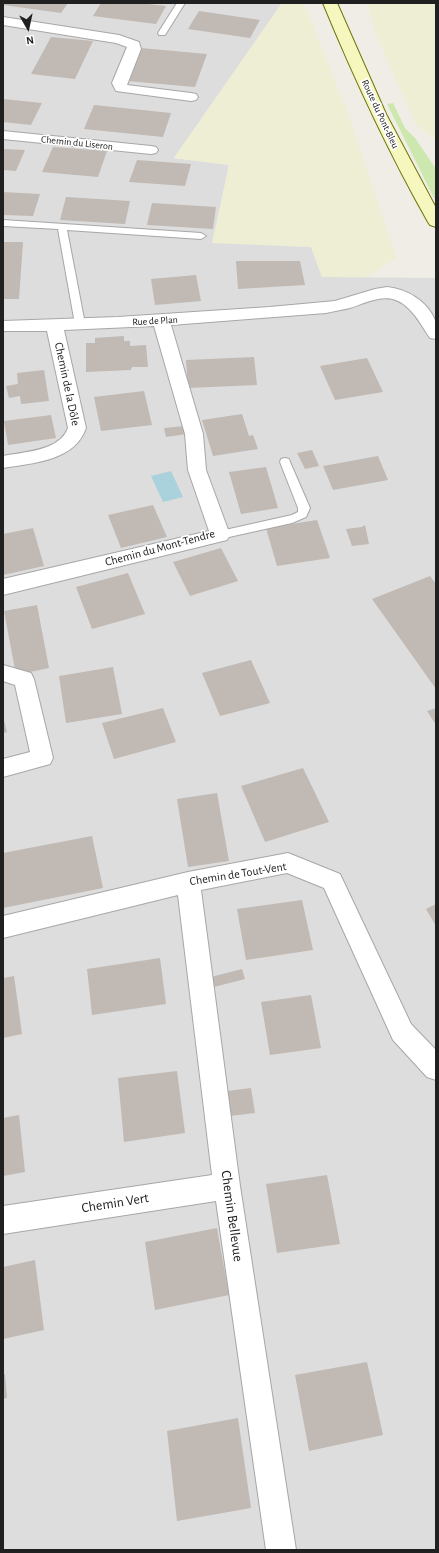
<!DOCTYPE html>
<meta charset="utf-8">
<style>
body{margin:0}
#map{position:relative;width:439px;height:1553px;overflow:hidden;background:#f0ede7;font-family:"Alegreya Sans",sans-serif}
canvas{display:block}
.frame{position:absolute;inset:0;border:4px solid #202020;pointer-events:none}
.north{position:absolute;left:8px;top:8px;width:40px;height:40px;-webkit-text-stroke:3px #fff;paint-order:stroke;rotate:171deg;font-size:11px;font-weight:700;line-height:16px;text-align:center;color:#202020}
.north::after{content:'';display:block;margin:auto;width:14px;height:18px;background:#202020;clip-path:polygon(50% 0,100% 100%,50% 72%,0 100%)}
</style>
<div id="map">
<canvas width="439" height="1553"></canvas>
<div class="frame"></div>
<div class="north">N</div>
</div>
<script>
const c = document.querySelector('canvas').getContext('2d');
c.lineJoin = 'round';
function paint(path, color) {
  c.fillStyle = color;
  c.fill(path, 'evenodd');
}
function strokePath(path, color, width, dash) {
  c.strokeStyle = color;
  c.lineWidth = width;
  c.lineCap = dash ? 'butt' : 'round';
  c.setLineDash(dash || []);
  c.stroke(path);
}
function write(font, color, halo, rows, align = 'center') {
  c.font = font + ' "Alegreya Sans",sans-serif';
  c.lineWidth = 3.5;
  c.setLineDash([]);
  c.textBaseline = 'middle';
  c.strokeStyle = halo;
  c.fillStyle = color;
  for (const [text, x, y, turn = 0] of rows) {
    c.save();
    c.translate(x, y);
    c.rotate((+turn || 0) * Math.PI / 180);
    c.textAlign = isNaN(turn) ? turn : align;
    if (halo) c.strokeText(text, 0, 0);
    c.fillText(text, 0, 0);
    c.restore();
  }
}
const residential = new Path2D(`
 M3,3H282L174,158L229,165L213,242L311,247L322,277L436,278V1550H3Z`);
const farmland = new Path2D(`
 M282,3H304L347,111L396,258L366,277H322L311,247L212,243L229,165L174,158Z
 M367,3H436V140L416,125L376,34Z`);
const grass = new Path2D(`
 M393,103L405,128L415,138L436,169V202L387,104Z`);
const water = new Path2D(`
 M171,471L183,497L163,502L151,476Z`);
const building = new Path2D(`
 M4,3H68L61,13L3,5Z
 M101,3H139L166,6L156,24L93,16Z
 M199,11L260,20L250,38L188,29Z
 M51,37L93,41L75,79L31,74Z
 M141,48L207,54L195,87L127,81Z
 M3,99L42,103L31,125L3,122Z
 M94,105L171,113L163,137L84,129Z
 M53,147L107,151L98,177L42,172Z
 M3,149L25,150L16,171L3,170Z
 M137,160L191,164L185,186L129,182Z
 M3,192L40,194L33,216L3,215Z
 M66,197L130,201L125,224L60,220Z
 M152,203L216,207L213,229L147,225Z
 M3,242H23L19,299H3Z
 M236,261H300L305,285L238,289Z
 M196,275L201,301L155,305L151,279Z
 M124,336V341H130V346L146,345L148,367H132L131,370L86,372V343H95V338Z
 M254,357L257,385L188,388L186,360Z
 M367,358L383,392L335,400L320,366Z
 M44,370L49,401L21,404L20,396L9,398L6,386L18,384L17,373Z
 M144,391L152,425L101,431L94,397Z
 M242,414L249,436L253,435L258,449L213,456L202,420Z
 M51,415L56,438L8,445L4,421Z
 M185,426L187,434L166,437L164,428Z
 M312,450L319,466L305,469L297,453Z
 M378,456L388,480L333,490L323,466Z
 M266,467L278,508L241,514L229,472Z
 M153,505L167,537L121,548L108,515Z
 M317,520L330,558L277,566L266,528Z
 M365,525L369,544L352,546L346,529L362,527Z
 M33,528L44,566L3,575V534Z
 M221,548L238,581L190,596L173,562Z
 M128,573L145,614L92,629L76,587Z
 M430,576L436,584V689L372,599Z
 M37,605L49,668L16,675L4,611Z
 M251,660L270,703L220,716L202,673Z
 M113,667L122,714L66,723L59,676Z
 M163,708L176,742L114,759L102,723Z
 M436,708V725L427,711Z
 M3,717L7,732L3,733Z
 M303,768L329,822L265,842L241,786Z
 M217,793L229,861L188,867L177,799Z
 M92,836L103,888L3,908V853Z
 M302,900L313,950L246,960L237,909Z
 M436,904V926L426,909Z
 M160,958L166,1004L92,1015L87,969Z
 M242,969L245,979L214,987L211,977Z
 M14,976L22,1034L3,1038V978Z
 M311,995L321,1048L270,1055L261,1002Z
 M177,1071L185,1133L124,1142L118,1078Z
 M251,1088L255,1113L230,1116L227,1091Z
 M19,1115L25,1172L3,1176V1118Z
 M327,1175L340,1244L277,1253L266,1184Z
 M217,1228L229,1295L155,1310L145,1242Z
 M35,1260L44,1330L3,1339V1267Z
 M367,1362L383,1435L309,1451L295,1375Z
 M3,1374H5L7,1398L3,1399Z
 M238,1418L251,1508L177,1521L167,1431Z`);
const service = new Path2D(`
 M177,3H185L165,35H159L158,33Z
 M3,220L201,233L206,236L201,239L67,230L85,324L80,327L75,324L58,229L3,226Z
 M285,458L289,459L290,462L310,508L306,517L292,523L220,539L216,538L214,535L216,532L292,515L298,512V508L280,462L281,459Z`);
const minor = new Path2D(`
 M3,17L119,35L139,42L141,49L127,85L191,93L196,94L198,97L196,100L191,101L116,91L112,83L127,47L116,43L3,25Z
 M3,131L151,146L156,147L158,150L156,153L151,154L3,139Z
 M387,287C407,289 427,301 435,320C437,325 436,334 436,339L430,338C423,328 417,316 408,308C390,290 371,301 350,308C342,310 334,311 326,313L171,325L203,434L206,470L230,535L227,540L3,595V579L209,531L188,470L185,434L154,326L64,330L86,428C75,461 33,463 3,468V456C23,452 60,451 68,428L47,331H3V321L118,317L270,307L335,301L375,289Z
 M3,665L31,673L34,679L53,758L50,764L3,777V759L30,752L15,685L3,681Z
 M288,853L340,874L411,1024L436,1050V1080L427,1077L393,1040L324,888L287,873L201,890L240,1186L296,1550H266L216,1201L3,1234V1206L212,1175L178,895L3,938V916L188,872Z`);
const secondary = new Path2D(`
 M323,3H337L386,114L436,208V227L430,225L428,222C388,151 354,78 323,3Z`);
const farStreetnames = [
 ["Route du Pont-Bleu",380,114,65],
 ["Chemin du Liseron",77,143,6],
 ["Rue de Plan",155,321,-3]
];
const streetNames = [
 ["Chemin de la Dôle",67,384,78],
 ["Chemin du Mont-Tendre",160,548,-15],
 ["Chemin de Tout-Vent",238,874,-9]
];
const nearStreetnames = [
 ["Chemin Vert",115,1203,-9],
 ["Chemin Bellevue",232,1216,82]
];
paint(residential, '#dedddd');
paint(farmland, '#edeed3');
paint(grass, '#cde8af');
paint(water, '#a9d2dc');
paint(building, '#c1b9b3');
strokePath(service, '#a7a7a7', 2);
strokePath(minor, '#a7a7a7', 2);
strokePath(secondary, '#6c7509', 2);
paint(service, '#fff');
paint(minor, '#fff');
paint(secondary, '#f6f7be');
write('10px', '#202020', '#fff', farStreetnames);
write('12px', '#202020', '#fff', streetNames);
write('14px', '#202020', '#fff', nearStreetnames);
</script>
